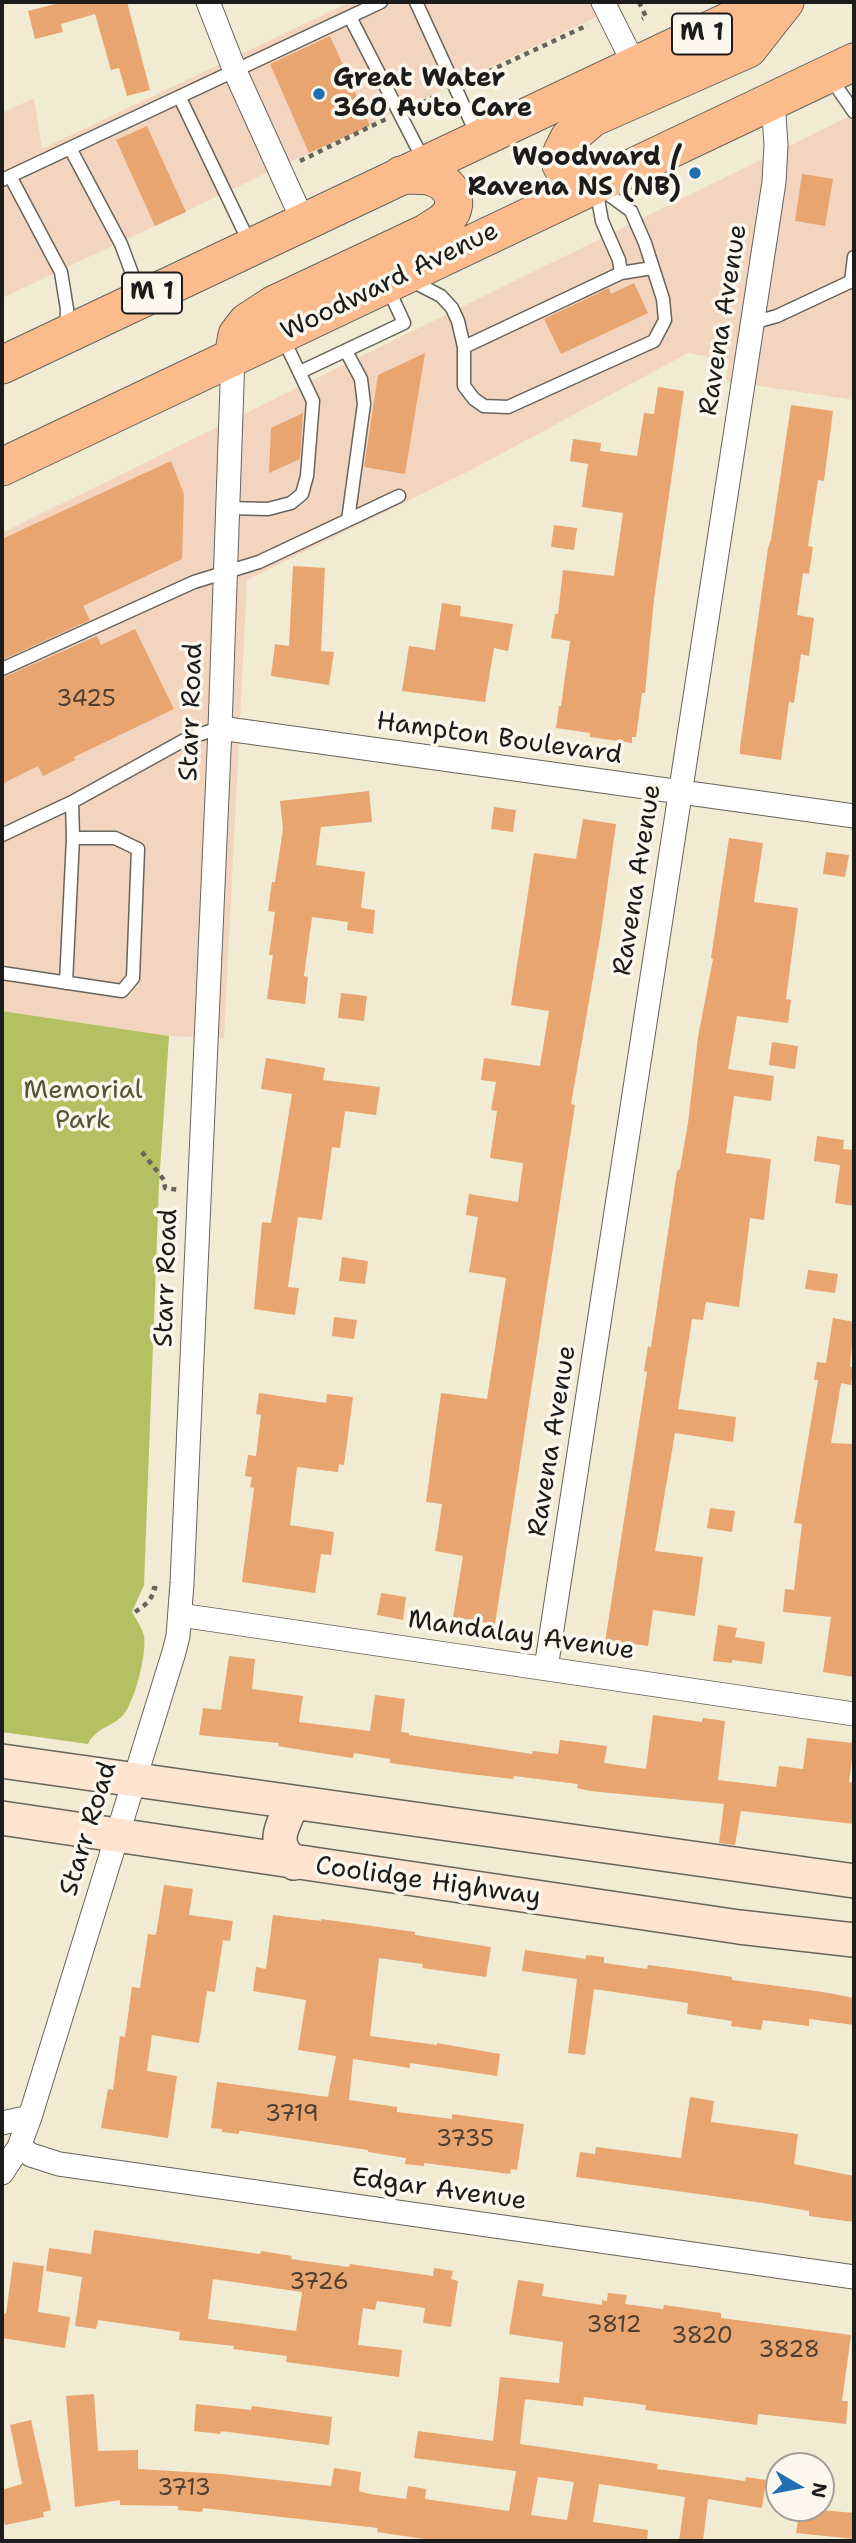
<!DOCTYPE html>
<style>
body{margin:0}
#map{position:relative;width:856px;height:2543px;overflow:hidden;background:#f0ebd2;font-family:"Shantell Sans",sans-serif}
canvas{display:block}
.frame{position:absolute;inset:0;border:4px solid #1c1c1c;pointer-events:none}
.north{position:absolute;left:765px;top:2452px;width:70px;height:70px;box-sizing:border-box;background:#fbf7ec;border:2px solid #a29f99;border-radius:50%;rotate:100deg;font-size:19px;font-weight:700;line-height:28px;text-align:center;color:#1c1c1c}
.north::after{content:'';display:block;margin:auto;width:24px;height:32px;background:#1f6fb2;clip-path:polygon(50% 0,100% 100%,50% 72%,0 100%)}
</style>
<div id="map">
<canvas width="856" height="2543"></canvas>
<div class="frame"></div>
<div class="north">N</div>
</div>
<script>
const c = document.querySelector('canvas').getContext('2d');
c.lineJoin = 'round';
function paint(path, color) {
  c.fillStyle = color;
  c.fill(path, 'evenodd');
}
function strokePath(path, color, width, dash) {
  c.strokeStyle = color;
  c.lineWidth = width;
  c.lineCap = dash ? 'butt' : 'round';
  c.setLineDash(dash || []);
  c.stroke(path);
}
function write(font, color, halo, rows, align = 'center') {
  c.font = font + ' "Shantell Sans",sans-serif';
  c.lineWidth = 7;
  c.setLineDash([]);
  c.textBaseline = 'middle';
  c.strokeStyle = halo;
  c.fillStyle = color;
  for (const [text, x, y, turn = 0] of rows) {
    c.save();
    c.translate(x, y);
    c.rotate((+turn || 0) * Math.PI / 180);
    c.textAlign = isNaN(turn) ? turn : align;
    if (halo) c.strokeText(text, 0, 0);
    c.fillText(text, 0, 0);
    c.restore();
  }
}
const built = new Path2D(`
 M350,2H628L2,298V113L34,98L42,149Z
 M854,114V400L726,381L729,360L688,353L473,469L247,580L224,1038L169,1036L2,1011V533Z`);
const green = new Path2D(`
 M2,1011L169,1036L159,1184L144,1585L132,1612C136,1619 142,1628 144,1636C147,1653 135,1700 124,1714C114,1727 97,1726 88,1744L2,1732Z`);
const building = new Path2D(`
 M63,2H127L150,90L127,96L119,68L111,70L95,14L61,24L63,32L35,39L28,11Z
 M330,36L370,126L309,153L270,64Z
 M147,126L186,212L155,226L116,140Z
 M802,174L833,179L825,226L795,221Z
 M634,283L648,313L561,354L544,319L609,288L611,294Z
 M425,353L405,474L364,467L378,375Z
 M658,387L684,391L654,599L645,693H642L636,737H632V743L590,737V733L556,728L559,706H561L570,641L551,638L555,614H558L563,570L614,576L623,513L582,507L588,464L570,461L573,439L601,443L600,451L637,456L644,413L654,414Z
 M791,405L833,411L824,481L818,480L808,546L813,547L809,574L803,573L797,615L814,618L809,656L801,654L794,703L789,702L781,760L740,754V747L768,548L771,540Z
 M303,413L300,459L269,473L271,428Z
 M171,461L184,494L182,559L83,606L90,620L2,660V539Z
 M554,525L577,528L574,550L551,547Z
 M293,566L325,568L321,651L334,652L329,685L271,676L275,644L289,646Z
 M442,603L461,606L460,616L513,624L508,651L494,648L485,702L402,691L409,646L435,650Z
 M135,629L174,709L74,757L75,760L43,776L38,766L2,784V678L97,636L101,645Z
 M369,791L372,822L321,827L316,865L365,872L361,908L375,910L373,934L347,930L348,922L312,917L304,976L308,977L305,1004L267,999L273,955H269L275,912L268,911L272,882H275L283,829L280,801Z
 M494,807L516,810L513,832L491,829Z
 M583,819L616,824L600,938L571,1104L575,1105L495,1624L453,1617L463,1556L435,1551L442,1504L426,1502L441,1393L487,1399L506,1278L469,1272L478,1217L466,1215L469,1194L518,1202L523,1163L490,1158L497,1111L491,1110L496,1082L481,1080L484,1058L540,1066L549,1011L511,1005L534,853L576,859Z
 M729,838L763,843L754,902L798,908L786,999L791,1000L788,1023L737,1016L728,1069L774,1076L771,1101L734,1096L726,1153L771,1159L764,1220L750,1218L739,1307L706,1302L703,1320L692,1319L678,1409L736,1417L733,1442L675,1433L655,1551L703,1557L695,1616L653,1610L648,1646L606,1640V1636L647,1372L644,1371L648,1346L651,1347L677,1171L680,1169L688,1123L698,1037L713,959L711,958Z
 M826,852L849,855L845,877L823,874Z
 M341,993L367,996L364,1021L338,1018Z
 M772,1042L798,1046L795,1069L769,1065Z
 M266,1058L325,1068L323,1080L380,1087L376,1115L345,1111L340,1148L332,1147L322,1220L298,1217L288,1287L299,1288L295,1315L254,1309L262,1222L271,1223L292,1094L261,1089Z
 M817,1136L844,1140L843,1149L854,1150V1206L835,1203L840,1165L814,1161Z
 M342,1257L368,1261L365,1284L339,1281Z
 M808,1270L838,1274L835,1293L805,1289Z
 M334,1317L357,1320L354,1339L332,1336Z
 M833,1318L854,1322L850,1367H854L851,1385L841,1383L831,1443L854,1444V1677L823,1672L831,1617L783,1612L785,1589L794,1590L802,1524L794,1523L818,1380H814L817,1362L826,1363Z
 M259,1393L326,1403L327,1394L353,1397L344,1465L339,1464L338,1472L297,1467L290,1525L334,1532L331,1555L321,1554L315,1593L242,1582L254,1488L250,1487L252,1477L245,1476L248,1455L256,1456L261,1415L256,1414Z
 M710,1508L735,1511L732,1532L707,1528Z
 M381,1593L406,1597L403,1620L377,1615Z
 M718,1625L737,1628L735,1637L765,1642L762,1664L732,1660V1663L713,1661Z
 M229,1656L255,1659L252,1689L303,1696L299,1722L370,1731L375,1695L405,1699L401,1732L409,1733V1735L532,1754L533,1751L558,1754L560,1740L607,1746L604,1763L646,1769L653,1715L702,1722L703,1718L725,1721L718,1780L776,1787L779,1766L803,1769L807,1738L854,1743L849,1782L854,1783V1824L741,1811L735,1845L719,1843L724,1804L590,1791L577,1788L578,1784L514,1776L513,1779L461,1773L390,1763V1759L354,1753L353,1758L333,1755L278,1746L279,1743L199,1735L203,1708L221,1710Z
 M164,1885L193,1889L189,1915L233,1921L230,1941L223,1940L215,1992L207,1991L199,2043L152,2035L147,2071L177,2076L168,2138L101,2128L108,2089L113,2090L120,2036L125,2037L132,1987L140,1988L148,1934L156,1935Z
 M273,1915L321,1921V1919L415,1932V1935L491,1947L486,1977L422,1968L423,1964L379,1958L370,2036L437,2045V2043L500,2054L497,2076L410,2063V2068L353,2059L349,2100L397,2107V2112L452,2119V2114L524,2124L517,2170L511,2169L510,2174L424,2163V2166L405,2164L406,2158L368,2152V2150L242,2131H239V2134L222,2132V2129L211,2128L217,2082L328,2097L336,2056L298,2050L306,2000L253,1991L256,1967L266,1969Z
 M525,1950L586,1959V1955L604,1957V1963L647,1969L648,1965L693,1971L732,1977V1980L823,1992L854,1998V2025L809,2019V2026L763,2020L761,2030L731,2026L732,2021L687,2014L688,2003L594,1989L585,2055L568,2053L577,1979L522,1971Z
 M690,2097L714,2101L711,2122L798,2134L794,2164L854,2176V2222L809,2216V2211L763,2203L576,2177L580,2152L595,2154L596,2147L681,2158Z
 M94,2230L260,2254L261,2251L292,2256L291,2259L349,2267L350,2264L433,2276L434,2268L453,2271L451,2279L458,2281L451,2327L423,2323L425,2308L377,2301L375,2310L363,2308L358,2345L402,2350L399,2377L286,2362L287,2356L233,2349L234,2346L179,2340L180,2332L98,2320L96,2329L75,2326L82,2277L46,2271L49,2248L91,2254ZM213,2279L302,2292L296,2331L208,2319Z
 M13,2262L44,2266L38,2312L70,2317L65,2348L2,2338V2313L6,2314Z
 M518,2280L544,2284L542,2296L602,2305V2300L607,2301L608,2293L627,2295L625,2304L663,2309L664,2305L721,2313V2318L851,2335L842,2401H848L846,2424L758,2414L757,2425L645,2410L646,2405L584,2397L583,2406L525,2399L520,2444L658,2464L657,2469L745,2481L746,2477L766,2480L762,2508L708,2499L703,2541H679L685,2497L599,2484L593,2522L648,2530L647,2541H438L377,2532L378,2528L203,2508L202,2512L178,2510V2506L120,2505V2500L75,2507L66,2396L94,2394L98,2451L138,2450V2469L222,2474L331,2486L334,2468L361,2472L359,2491L370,2494L406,2499L408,2486L426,2489L425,2499L509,2511L516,2471L414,2458L418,2431L493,2441L500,2377L559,2383L563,2342L509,2334ZM538,2477L574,2482L567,2520L531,2515Z
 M196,2404L251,2410L252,2406L332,2417L329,2445L221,2431L220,2434L194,2431Z
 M31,2420L51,2510L43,2512L44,2517L5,2525L2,2513V2490L22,2484L10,2425Z
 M800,2508L854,2513V2539L796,2533Z`);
const path = new Path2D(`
 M639,2L646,17L642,19
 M470,80L588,25
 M413,107L440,94
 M300,161L386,119
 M142,1152L164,1180L165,1188L179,1190
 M135,1612C144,1606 153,1600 154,1588L159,1589`);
const service = new Path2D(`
 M416,2L477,135
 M350,17L425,163
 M830,77L854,112
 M180,98L251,246
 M70,148L121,244L140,295
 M10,176L61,272L67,309L66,330
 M2,180L381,2
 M596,188L602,221L619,260L621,273
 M410,280L441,296L452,308L458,321L464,347V386L474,399L484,406L508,407L654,341L665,320L663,299L645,243L631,211L601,189
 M851,282L854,257
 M752,323L777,316L854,280
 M464,347L621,273L652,268
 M346,351L361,379L364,404L348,520
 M300,372L404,323L387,286
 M227,508L268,509L291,503L302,494L307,476L313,401L283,338
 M2,669L194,582L259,562L399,496
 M2,835L72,802L188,738L220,728
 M2,973L122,991L133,978L138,849L115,838H73L72,802
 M66,983L73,838`);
const minor = new Path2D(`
 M208,2L235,71L304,223
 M603,2L634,64
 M220,728L854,816
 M180,1615L854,1714
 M546,1668L774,182L776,145L773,101
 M2,2123L30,2117
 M19,2147L31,2155L59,2164L854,2277
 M2,2173L19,2147L30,2117L174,1652L178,1636L182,1583L220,728L233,357`);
const secondary = new Path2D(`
 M2,1761L854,1881
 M293,1802C283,1827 269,1842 294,1863
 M2,1818L739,1927L854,1940`);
const primary = new Path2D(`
 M595,185L568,177L561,165L562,152L569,138L592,118L748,49L785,2
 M233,357L237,335L247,322L273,305L426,233C433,228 443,223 448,217C461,202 450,183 434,178C425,174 411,176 401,175
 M2,365L769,2
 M2,467L854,62`);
const markers = [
 [319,94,7,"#1f6fb2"],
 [695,173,7,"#1f6fb2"]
];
const numberNames = [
 ["3425",86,700],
 ["3719",292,2115],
 ["3735",465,2140],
 ["3726",319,2283],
 ["3812",614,2326],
 ["3820",702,2337],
 ["3828",789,2351],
 ["3713",184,2489]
];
const shields = [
 [702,34,60],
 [152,293,60]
];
const shieldNames = [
 ["M 1",702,34],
 ["M 1",152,293]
];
const poiNames = [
 ["Great Water",333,79],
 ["360 Auto Care",333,109],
 ["Woodward /",681,158,"right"],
 ["Ravena NS (NB)",681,188,"right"]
];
const streetNames = [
 ["Woodward Avenue",390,282,-26],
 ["Ravena Avenue",724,320,-81],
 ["Starr Road",192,712,-88],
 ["Hampton Boulevard",499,739,8],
 ["Ravena Avenue",638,880,-81],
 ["Starr Road",167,1278,-88],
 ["Ravena Avenue",553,1441,-81],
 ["Mandalay Avenue",521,1636,8],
 ["Starr Road",89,1829,-73],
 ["Coolidge Highway",428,1882,8],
 ["Edgar Avenue",439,2190,8]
];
const parkNames = [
 ["Memorial",83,1091],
 ["Park",83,1121]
];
paint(built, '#f3d4bf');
paint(green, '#b3c163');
paint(building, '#e9a56f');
strokePath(service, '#66645c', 15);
strokePath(minor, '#66645c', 25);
strokePath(secondary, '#66645c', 36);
strokePath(primary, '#66645c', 39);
strokePath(path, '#66645c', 4.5, [5, 5]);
strokePath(service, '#fff', 12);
strokePath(minor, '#fff', 23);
strokePath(secondary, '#fde4d1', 33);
strokePath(primary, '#fbbb8d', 37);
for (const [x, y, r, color] of markers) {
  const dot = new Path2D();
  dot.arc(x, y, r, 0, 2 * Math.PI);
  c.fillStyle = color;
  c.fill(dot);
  strokePath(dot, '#fbf7ec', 2.5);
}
write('23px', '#4f3e31', null, numberNames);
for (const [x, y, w] of shields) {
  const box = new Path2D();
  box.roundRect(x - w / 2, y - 20.5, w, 41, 5);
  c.fillStyle = '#fbf7ec';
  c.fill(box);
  strokePath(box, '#1c1c1c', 2);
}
write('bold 24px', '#1c1c1c', null, shieldNames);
write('bold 26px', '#1c1c1c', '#fbf7ec', poiNames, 'left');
write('26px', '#1c1c1c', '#fbf7ec', streetNames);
write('26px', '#515635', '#fbf7ec', parkNames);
</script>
